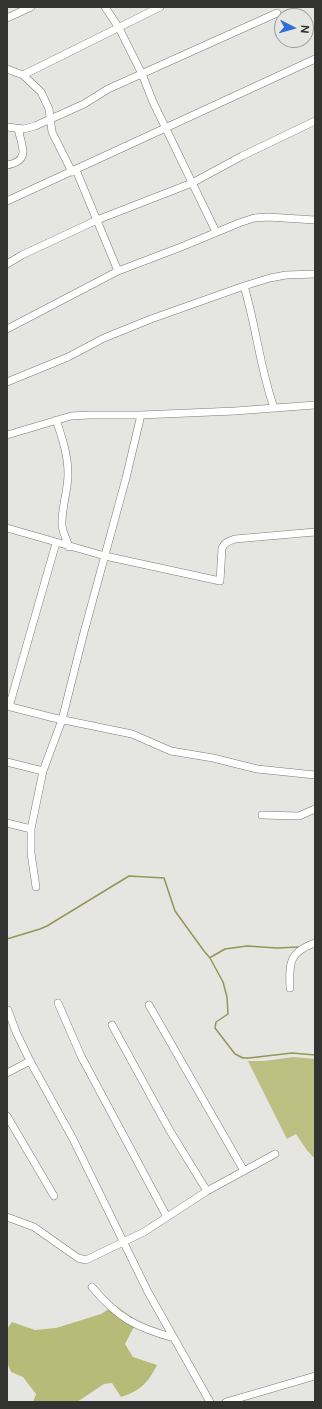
<!DOCTYPE html>
<style>
body{margin:0}
#map{position:relative;width:322px;height:1409px;overflow:hidden;background:#e5e6e2;font-family:"Public Sans",sans-serif}
canvas{display:block}
.frame{position:absolute;inset:0;border:8px solid #333432;pointer-events:none}
.north{position:absolute;left:274px;top:8px;width:40px;height:40px;box-sizing:border-box;background:#e5e6e2;border:1px solid #9e9f9c;border-radius:50%;rotate:96deg;font-size:11px;font-weight:700;line-height:16px;text-align:center;color:#333432}
.north::after{content:'';display:block;margin:auto;width:14px;height:18px;background:#2e6cda;clip-path:polygon(50% 0,100% 100%,50% 72%,0 100%)}
</style>
<div id="map">
<canvas width="322" height="1409"></canvas>
<div class="frame"></div>
<div class="north">N</div>
</div>
<script>
const c = document.querySelector('canvas').getContext('2d');
c.lineJoin = 'round';
function paint(path, color) {
  c.fillStyle = color;
  c.fill(path, 'evenodd');
}
function strokePath(path, color, width, dash) {
  c.strokeStyle = color;
  c.lineWidth = width;
  c.lineCap = dash ? 'butt' : 'round';
  c.setLineDash(dash || []);
  c.stroke(path);
}
const green = new Path2D(`
 M294,1057L315,1059V1159L306,1149L296,1134L287,1139L248,1061H264Z`);
const forest = new Path2D(`
 M115,1305L137,1321L125,1344L133,1357L157,1365C148,1383 140,1391 121,1397L112,1383L104,1384L77,1402H33L36,1394L23,1377L11,1372L7,1362V1329L12,1322L35,1330L56,1328L101,1314Z`);
const stream = new Path2D(`
 M7,939L40,929L47,926L129,876L164,878L175,911L204,951L210,958L223,982L227,997L228,1014L216,1022L215,1028L235,1054L243,1058H249L292,1053L315,1055
 M211,957L225,949L247,946L277,948L299,947`);
const minor = new Path2D(`
 M105,7L119,28L142,74L153,102L216,232
 M7,18L31,7
 M7,69L23,75L41,92L49,109L52,132L72,172
 M23,75L160,7
 M7,127L24,129L35,126L84,104L108,89L277,13
 M7,165C31,161 22,146 18,129
 M76,170L118,271
 M7,201L315,59
 M7,264L22,255L97,220L192,183L242,156L315,121
 M244,286L270,278L286,275L315,274
 M7,329L118,271L181,247L239,223L254,218L268,217L315,220
 M7,382L68,357L104,338L151,319L244,286C256,326 260,368 274,408
 M56,420C62,437 68,455 68,474C68,491 61,509 62,526C63,533 67,540 69,547
 M7,435L71,416L89,415H141L235,411L315,405
 M7,528L105,556L220,581L222,548C225,542 229,541 235,539L315,532
 M7,706L54,718L132,734L171,751L213,758L257,769L315,775
 M9,707L56,543
 M7,762L43,771
 M262,815L299,816L315,809
 M7,823L31,829
 M36,887L31,853V829L43,771L62,720L83,636L126,478L141,415
 M290,988C289,963 289,952 315,943
 M58,1003L81,1056L167,1217
 M149,1005L244,1171
 M8,1010L16,1032L30,1061L73,1139L148,1292L210,1402
 M112,1025L170,1131L207,1191
 M7,1073L30,1061
 M7,1116L54,1196
 M7,1217L34,1227L78,1258L86,1260L144,1232L207,1191L275,1154
 M92,1287C118,1318 135,1327 174,1338
 M226,1402L315,1376`);
paint(green, '#bbbf82');
paint(forest, '#b7bb78');
strokePath(stream, '#939655', 1.5);
strokePath(minor, '#797976', 8);
strokePath(minor, '#fff', 7);
</script>
